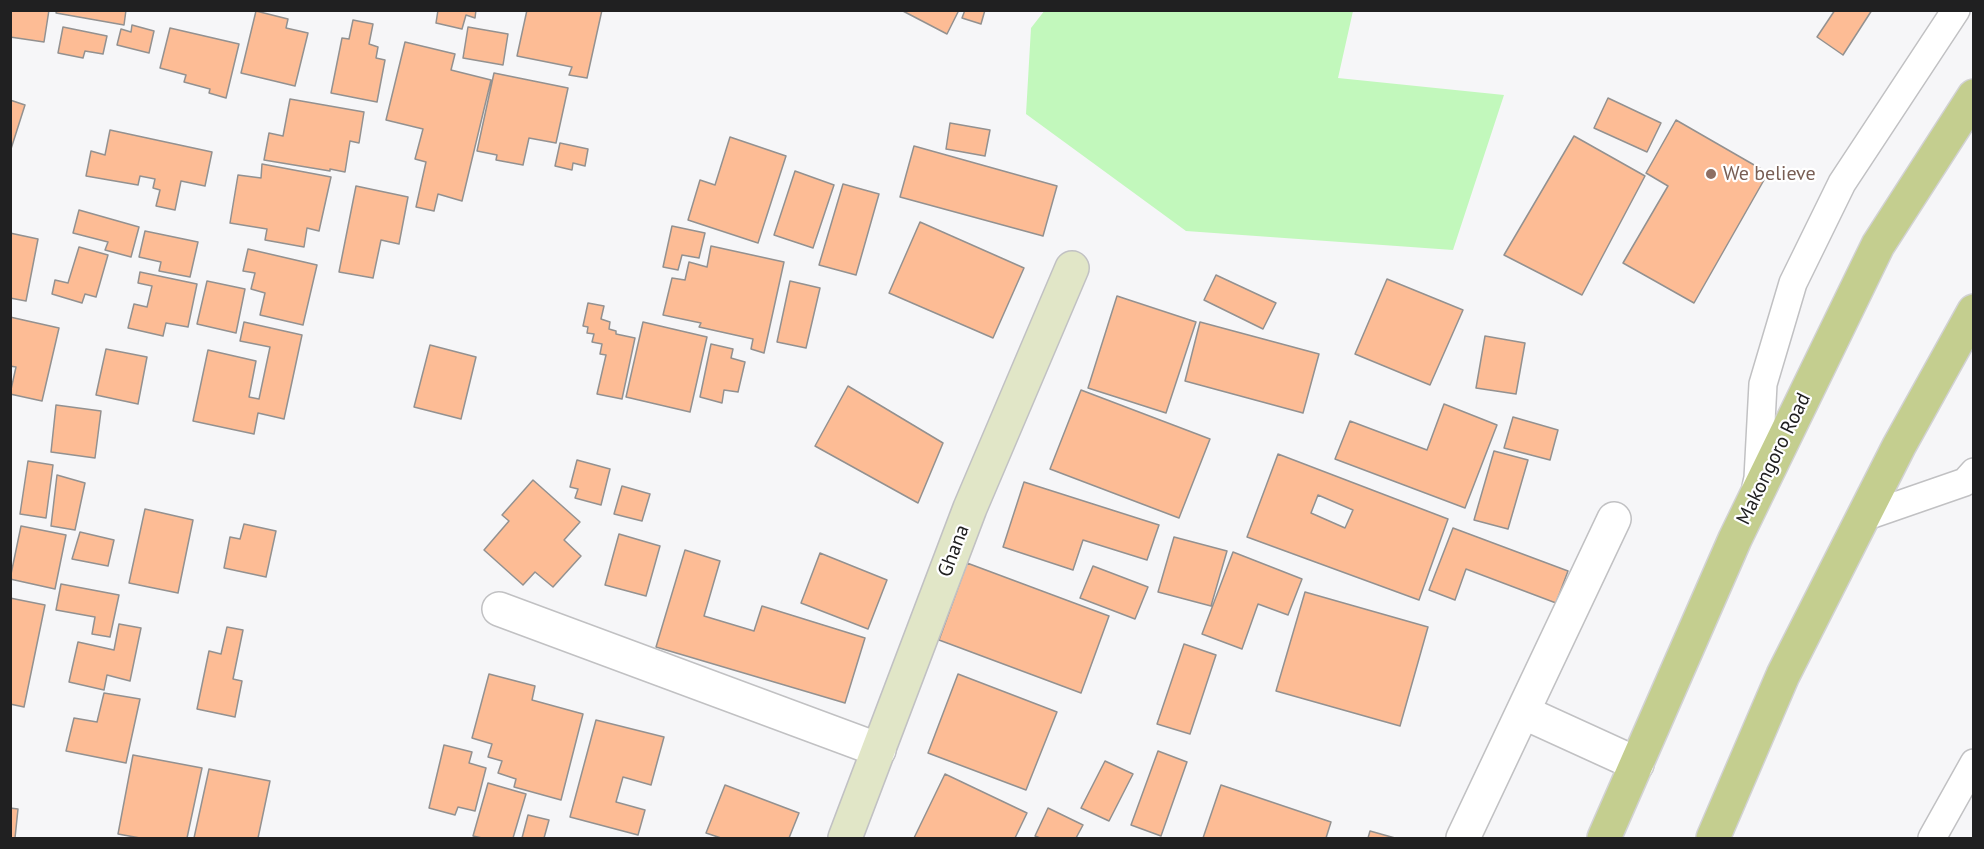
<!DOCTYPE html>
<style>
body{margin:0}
#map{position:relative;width:1984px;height:849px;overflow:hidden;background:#f6f6f8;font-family:"PT Sans",sans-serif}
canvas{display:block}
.frame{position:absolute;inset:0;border:12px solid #202021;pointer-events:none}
</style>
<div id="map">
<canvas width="1984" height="849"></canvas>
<div class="frame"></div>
</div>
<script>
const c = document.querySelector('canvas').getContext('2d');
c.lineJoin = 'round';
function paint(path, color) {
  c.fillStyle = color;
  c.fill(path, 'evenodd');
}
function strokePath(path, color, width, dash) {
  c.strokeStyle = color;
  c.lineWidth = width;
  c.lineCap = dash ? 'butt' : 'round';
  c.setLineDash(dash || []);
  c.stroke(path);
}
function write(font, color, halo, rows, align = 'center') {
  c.font = font + ' "PT Sans",sans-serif';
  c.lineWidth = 4.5;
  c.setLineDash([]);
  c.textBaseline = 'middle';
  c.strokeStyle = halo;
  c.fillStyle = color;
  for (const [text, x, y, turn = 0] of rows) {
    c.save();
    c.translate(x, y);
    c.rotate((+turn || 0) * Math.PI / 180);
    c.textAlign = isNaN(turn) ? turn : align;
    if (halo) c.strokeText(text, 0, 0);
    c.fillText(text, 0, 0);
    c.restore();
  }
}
const green = new Path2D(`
 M1045,10L1353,11L1338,78L1504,95L1453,250L1186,231L1026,114L1031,28Z`);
const building = new Path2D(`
 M10,10H49L44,42L10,37Z
 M57,10H126L124,25L56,13Z
 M438,10H476L475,18L466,15L462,29L436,23Z
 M527,10H602L587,78L569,75L572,67L517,56Z
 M901,10H959L947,34Z
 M965,10H985L981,24L962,18Z
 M1835,10H1872L1843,55L1817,37Z
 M256,11L288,19L286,28L308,33L295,86L241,73Z
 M353,20L373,24L369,44L378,47L376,58L385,60L377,102L331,93L342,38L349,39Z
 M132,25L154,31L149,53L117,45L121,29L131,32Z
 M63,27L107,36L103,54L85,51L83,58L58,53Z
 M468,27L508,34L503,65L463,58Z
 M170,28L239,44L226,98L209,93L210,89L184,82L186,75L160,68Z
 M405,42L455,54L451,70L491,80L462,201L438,194L434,211L416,207L426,162L415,159L423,129L386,120Z
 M494,73L568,88L556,143L529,138L523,165L496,160L497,155L477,151Z
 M1608,98L1661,123L1647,152L1594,128Z
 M290,99L364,112L359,143L350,141L345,172L330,169V171L264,160L269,133L283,136Z
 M10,100L25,105L10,152Z
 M1676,120L1768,173L1694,303L1623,263L1668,186L1646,173Z
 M950,123L990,130L985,156L946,149Z
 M110,130L212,152L205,186L181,181L175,210L156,206L160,190L153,188L155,179L140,176L138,185L86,176L91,151L105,155Z
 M1574,136L1645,176L1582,295L1504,255Z
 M730,137L786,156L758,243L688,220L700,180L715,185Z
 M560,143L588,149L585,166L573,163L572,170L555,166Z
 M914,146L1057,186L1043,236L900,197Z
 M262,164L331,177L319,231L307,228L304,247L265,240L267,229L230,223L238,175L261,178Z
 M795,171L834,185L813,248L774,235Z
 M843,184L879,194L856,275L819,265Z
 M356,186L408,197L399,244L381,240L373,278L339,272Z
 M79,210L139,227L131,257L105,250L108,242L73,233Z
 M920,222L1024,268L993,338L889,293Z
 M672,226L705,233L699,258L682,255L678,270L663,267Z
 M145,231L198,242L190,277L159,271L161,262L139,257Z
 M10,233L38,239L26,301L10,298Z
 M711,246L784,262L764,353L751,349L753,339L699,327L701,323L663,315L672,278L685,280L689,262L707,267Z
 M79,247L108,255L96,297L85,294L82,303L52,294L55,280L68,283Z
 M248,249L317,265L303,325L260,315L265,293L251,289L255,273L243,271Z
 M140,272L197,284L188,327L166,323L163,336L128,328L134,304L147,307L152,286L138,283Z
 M1216,275L1276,303L1263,329L1204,300Z
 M1387,279L1463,310L1430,385L1355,354Z
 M207,281L245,289L236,333L197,324Z
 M790,281L820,288L806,348L777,342Z
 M1117,296L1196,322L1166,413L1088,388Z
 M588,303L604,306L601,319L610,322L609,329L616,331V334L635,338L622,399L597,394L606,355L600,354L602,344L592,342L594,334L587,333L588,327L583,326Z
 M10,317L59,328L42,401L10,394L16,367L10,366Z
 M244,322L302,335L284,419L258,413L254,434L193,421L208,350L256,361L249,397L259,399L270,347L240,341Z
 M643,322L707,337L690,412L626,397Z
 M1200,322L1319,354L1303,413L1185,381Z
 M1485,336L1525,343L1516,394L1476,388Z
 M711,344L733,349L731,358L745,362L738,392L724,390L722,403L700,397Z
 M430,345L476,357L461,419L414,407Z
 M106,349L147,357L138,404L96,395Z
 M848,386L943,443L918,503L815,446Z
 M1081,390L1210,439L1179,518L1050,469Z
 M1444,404L1497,425L1465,508L1335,459L1350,421L1427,450Z
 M56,405L101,411L95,458L51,452Z
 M1513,417L1558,430L1550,460L1504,448Z
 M1494,451L1528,460L1508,529L1474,520Z
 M1278,454L1448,519L1419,600L1247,537ZM1318,495L1353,510L1345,528L1311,513Z
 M577,460L610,469L601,505L575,498L578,489L570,487Z
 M28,461L53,465L46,518L20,514Z
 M57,475L85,483L75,530L51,526Z
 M533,480L580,522L564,540L581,556L553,587L535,572L523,585L484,550L509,521L502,515Z
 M1024,482L1159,525L1147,560L1083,540L1073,570L1003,547Z
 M622,486L650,494L642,521L614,514Z
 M145,509L193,520L178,593L129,583Z
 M244,524L276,531L266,577L224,568L230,537L240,539Z
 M21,526L66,535L55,589L10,579Z
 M1453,528L1568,571L1556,603L1466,569L1455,600L1429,590Z
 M80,532L114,540L108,566L72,559Z
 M619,534L660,546L646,596L605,585Z
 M1174,537L1227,551L1211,606L1158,592Z
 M685,550L720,561L704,616L754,631L762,606L865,638L845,703L656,647Z
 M1233,552L1302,579L1288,615L1258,604L1242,649L1202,634Z
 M820,553L887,580L868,629L801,603Z
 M967,563L1109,616L1081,693L939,640Z
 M1093,566L1148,587L1135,619L1080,598Z
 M61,584L119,595L110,637L92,634L95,617L56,610Z
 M1305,592L1428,627L1400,726L1276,691Z
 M10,598L45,605L24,707L10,704Z
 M119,624L141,628L130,681L107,675L104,690L69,682L78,642L114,650Z
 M227,627L243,630L233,679L242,681L235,717L197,709L209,651L221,654Z
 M1184,644L1216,655L1190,734L1157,724Z
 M489,674L535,686L532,700L583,714L561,800L514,787L516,779L498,773L502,761L488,757L492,744L472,738Z
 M958,674L1057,712L1026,790L928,753Z
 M104,693L140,699L126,763L66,751L74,718L97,722Z
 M596,720L664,737L651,785L623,777L616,802L645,810L638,835L570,817Z
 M444,745L472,752L469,763L486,768L475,811L458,807L455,815L429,808Z
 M1158,751L1187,762L1161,836L1131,825Z
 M133,755L202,768L187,838H140L118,834Z
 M1105,761L1133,774L1109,821L1081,808Z
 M209,769L270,781L258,838H194Z
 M945,774L1027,813L1015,838H914Z
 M488,783L526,794L513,838H482L473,836Z
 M725,785L799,813L789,838H721L706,833Z
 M1221,785L1331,822L1326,838H1203Z
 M10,808L18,809L15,838H10Z
 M1048,808L1083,825L1076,838H1040L1035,836Z
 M528,815L549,820L544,838H522Z
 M1370,831L1395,838H1368Z`);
const lane = new Path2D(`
 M1756,487L1758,478L1763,384L1793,283L1842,183L1956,10
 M1864,517L1965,482L1974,472
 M1932,838L1974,763`);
const street = new Path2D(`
 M499,609L879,750
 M1523,712L1637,764
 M1463,838L1614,519`);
const secondary = new Path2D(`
 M845,838L970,508L1072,268`);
const primary = new Path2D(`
 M1604,838L1735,539L1878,245L1974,96
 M1713,838L1783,675L1899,446L1974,311`);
const markers = [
 [1711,174,6,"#8d6e63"]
];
const educationNames = [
 ["We believe",1723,174]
];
const streetNames = [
 ["Makongoro Road",1774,459,-64],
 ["Ghana",954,551,-69]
];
paint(green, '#c2f8bc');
paint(building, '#fdbc95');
strokePath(building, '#939190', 1.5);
strokePath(lane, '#c1c1c3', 30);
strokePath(street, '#c1c1c3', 36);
strokePath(secondary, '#c1c1c3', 36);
strokePath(primary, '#d2d2d3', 36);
strokePath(lane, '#fff', 27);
strokePath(street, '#fff', 33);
strokePath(secondary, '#e1e6c7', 33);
strokePath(primary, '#c4ce8f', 33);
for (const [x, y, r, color] of markers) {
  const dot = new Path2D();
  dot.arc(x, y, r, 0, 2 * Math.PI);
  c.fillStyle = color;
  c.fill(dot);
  strokePath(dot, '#fff', 2);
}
write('20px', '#785e54', '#fff', educationNames, 'left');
write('20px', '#202021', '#fff', streetNames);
</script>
